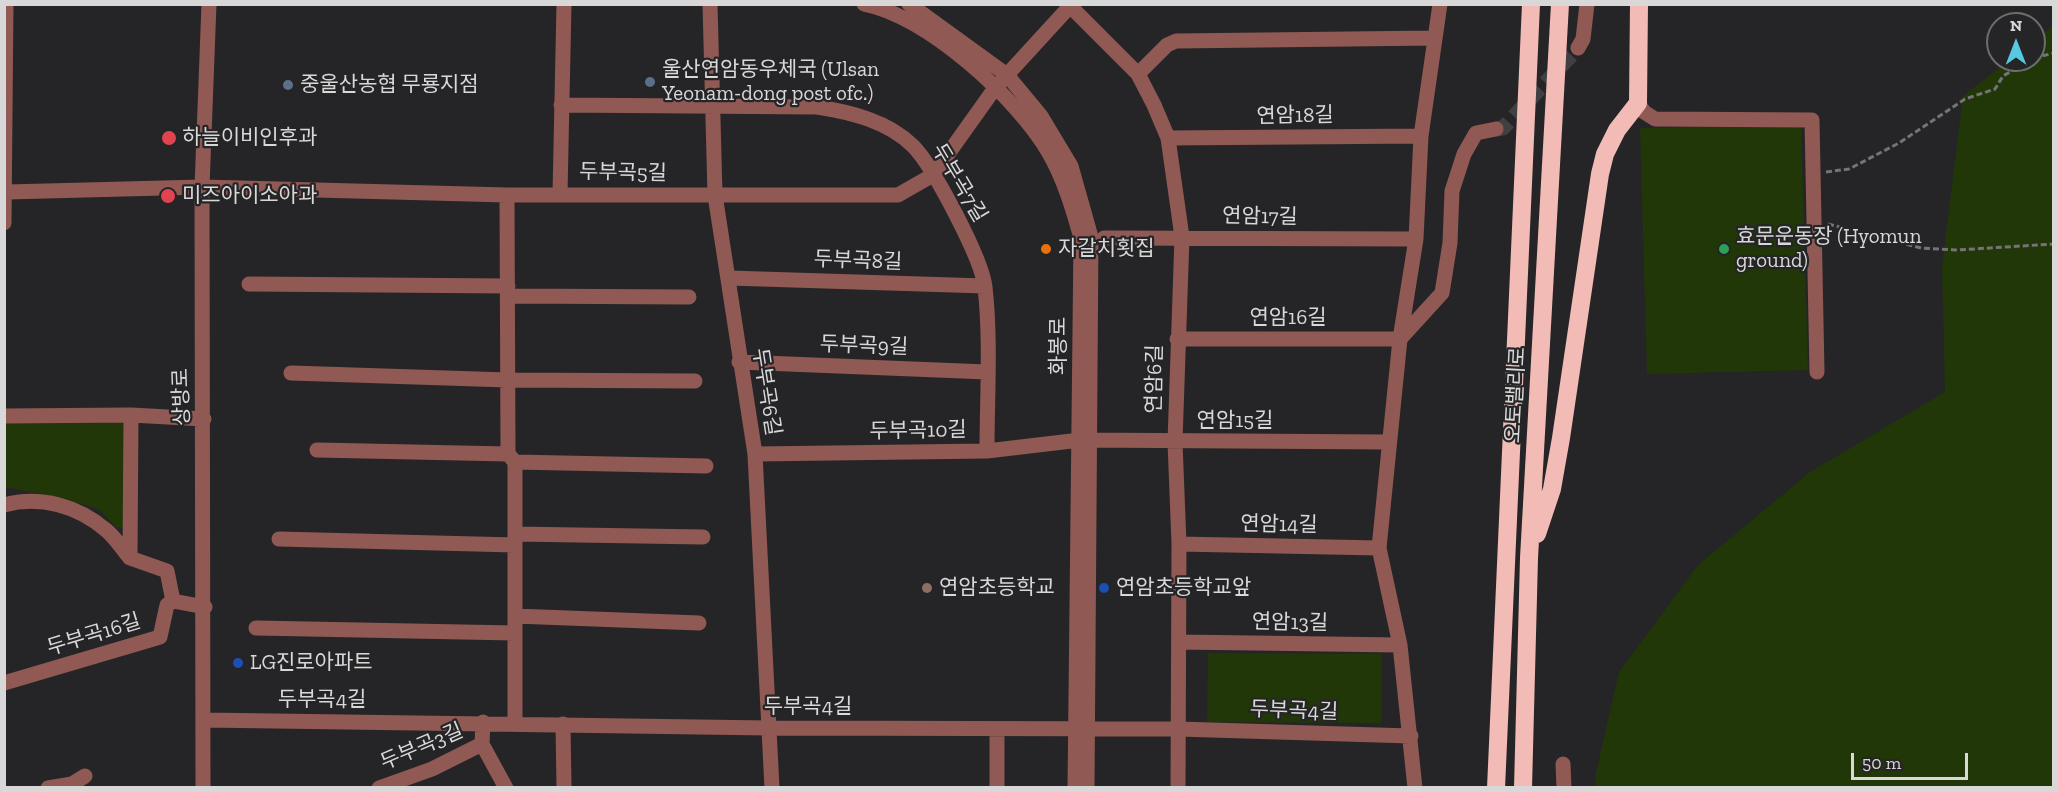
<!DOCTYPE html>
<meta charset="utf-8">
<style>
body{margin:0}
#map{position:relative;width:2058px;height:792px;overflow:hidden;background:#252527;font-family:"Zilla Slab",serif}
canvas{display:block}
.frame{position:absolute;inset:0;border:6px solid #d8d8d9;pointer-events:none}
.north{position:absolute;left:1986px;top:12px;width:60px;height:60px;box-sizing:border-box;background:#252527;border:2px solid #6d6d6e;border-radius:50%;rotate:0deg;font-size:16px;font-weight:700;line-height:24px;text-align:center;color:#d8d8d9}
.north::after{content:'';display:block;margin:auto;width:21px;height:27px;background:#57c9e2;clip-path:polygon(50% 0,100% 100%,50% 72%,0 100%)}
.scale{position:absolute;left:1851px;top:753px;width:117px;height:27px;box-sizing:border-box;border:3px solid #d8d8d9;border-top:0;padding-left:8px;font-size:18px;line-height:21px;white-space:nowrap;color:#d8d8d9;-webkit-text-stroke:4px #252527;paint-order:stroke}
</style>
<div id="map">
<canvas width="2058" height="792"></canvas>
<div class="frame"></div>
<div class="north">N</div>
<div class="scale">50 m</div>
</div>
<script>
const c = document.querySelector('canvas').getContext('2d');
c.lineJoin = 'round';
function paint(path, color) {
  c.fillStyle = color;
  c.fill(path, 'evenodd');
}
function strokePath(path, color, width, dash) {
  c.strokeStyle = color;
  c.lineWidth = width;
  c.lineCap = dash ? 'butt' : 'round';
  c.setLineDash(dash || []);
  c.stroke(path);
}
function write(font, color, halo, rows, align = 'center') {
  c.font = font + ' "Zilla Slab","Noto Sans KR",serif';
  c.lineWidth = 4.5;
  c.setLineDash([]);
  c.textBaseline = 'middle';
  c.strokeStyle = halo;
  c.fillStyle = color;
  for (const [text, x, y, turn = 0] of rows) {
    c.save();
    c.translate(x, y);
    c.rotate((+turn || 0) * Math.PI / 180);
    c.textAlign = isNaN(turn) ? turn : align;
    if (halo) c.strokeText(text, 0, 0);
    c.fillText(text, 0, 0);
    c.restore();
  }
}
const green = new Path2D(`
 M2053,26V787H1596L1595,777L1619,672L1698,565L1810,472L1945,392L1942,267L1963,96L2009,60H2034V41Z
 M1801,124L1808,370L1647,374L1640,128Z
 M115,418L124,425V528L116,527L99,509L51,496L6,487V420Z
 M1208,653L1382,654L1381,723L1207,722Z`);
const minorTunnel = new Path2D(`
 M1496,129L1503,128L1578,48`);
const path = new Path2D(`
 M2034,58L2054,53
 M1826,172L1849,169L1899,143L1965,99L1995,89L2003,76L2031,60
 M1828,224L1921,248L1957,250L2054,244`);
const minor = new Path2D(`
 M710,4L715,195L755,454L772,788
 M864,4C926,15 1018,99 1049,153C1064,179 1073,209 1081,238L1075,788
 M909,4L1007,75L1041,116L1071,166L1091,237L1087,788
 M1068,4L1138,74L1154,105L1168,138L1182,237L1175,442L1179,544L1178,788
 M1578,48L1583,39L1587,4
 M1138,74L1167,45L1176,41L1435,38
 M1638,103L1644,112L1655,119L1812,120L1817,372
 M561,105L817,107C850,112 888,121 913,146C933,166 982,259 985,287C991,341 987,397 987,451
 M1168,138L1421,136
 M7,192L202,187L507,195H898L933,175L995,88L1072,4
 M560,194L564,4
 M507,195L508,454L515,462V722
 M4,223L6,4
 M1104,238L1416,239
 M729,278L985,286
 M249,284L508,286
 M508,296L689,297
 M1177,339H1400L1442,293L1450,243L1452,191L1464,154L1476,133L1496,129
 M739,362L987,372
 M291,373L508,380L695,381
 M4,416L131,415L204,419
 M317,450L508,454
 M755,454L987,451L1080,440L1389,442
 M515,462L706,466
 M4,505C40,495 78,506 106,530C115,537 122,549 130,558
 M515,534L703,537
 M279,539L515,545
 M1179,544L1379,548
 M173,601L205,607
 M515,616L699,623
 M256,628L515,633
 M1179,642L1400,645
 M4,683L160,637L167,605L173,601L167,571L130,558L131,415
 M204,720L769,728L1178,729L1411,736
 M563,724L564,788
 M997,729V788
 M482,744L506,788
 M1563,764L1564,788
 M48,788L72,784L85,776
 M203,788L202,187L209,4
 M379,788L432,769L482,744L483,722
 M1415,788L1400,645L1379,548L1400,339L1416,239L1421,136L1440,4`);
const highway = new Path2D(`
 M1537,534L1552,489L1561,438L1600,174L1605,154L1617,130L1638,103L1639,4
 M1496,788L1531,4
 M1523,788L1529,558L1560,4`);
const markers = [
 [650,82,6,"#5c6f8a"],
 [288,85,6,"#5c6f8a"],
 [169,138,8,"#e0444e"],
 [168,196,8,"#e0444e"],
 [1046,249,6,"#e8710a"],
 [1724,249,6,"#2e9e5b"],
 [927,588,6,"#8d6e63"],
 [1104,588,6,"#1a4fb4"],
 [238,663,6,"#1a4fb4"]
];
const poiNames = [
 ["울산연암동우체국 (Ulsan",662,70],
 ["Yeonam-dong post ofc.)",662,94],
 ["중울산농협 무룡지점",300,85],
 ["하늘이비인후과",182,138],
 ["미즈아이소아과",182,196],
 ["효문운동장 (Hyomun",1736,237],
 ["ground)",1736,261],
 ["자갈치횟집",1058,249],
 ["연암초등학교",939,588],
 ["연암초등학교앞",1116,588],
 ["LG진로아파트",250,663]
];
const streetNames = [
 ["연암18길",1295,116,-1],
 ["두부곡5길",623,173,1],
 ["두부곡7길",959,183,59],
 ["연암17길",1260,217,1],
 ["두부곡8길",858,261,2],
 ["연암16길",1288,318],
 ["두부곡9길",864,346,2],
 ["화봉로",1059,346,-90],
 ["연암6길",1155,379,-89],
 ["두부곡6길",766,392,81],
 ["오토밸리로",1516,395,-87],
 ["상방로",182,397,-92],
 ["연암15길",1235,421],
 ["두부곡10길",918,431,-1],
 ["연암14길",1279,525,1],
 ["연암13길",1290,623,1],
 ["두부곡16길",94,635,-17],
 ["두부곡4길",322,700],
 ["두부곡4길",808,707],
 ["두부곡4길",1294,711,2],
 ["두부곡3길",422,747,-23]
];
paint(green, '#213708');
strokePath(minorTunnel, '#404042', 15, [15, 8]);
strokePath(path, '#747476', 3, [6, 3]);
strokePath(minor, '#905954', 15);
strokePath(highway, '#f3bbb5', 18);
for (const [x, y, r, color] of markers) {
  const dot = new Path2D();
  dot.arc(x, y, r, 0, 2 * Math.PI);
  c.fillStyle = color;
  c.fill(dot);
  strokePath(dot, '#252527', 2);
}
write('21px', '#d8d8d9', '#252527', poiNames, 'left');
write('21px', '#d8d8d9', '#252527', streetNames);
</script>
